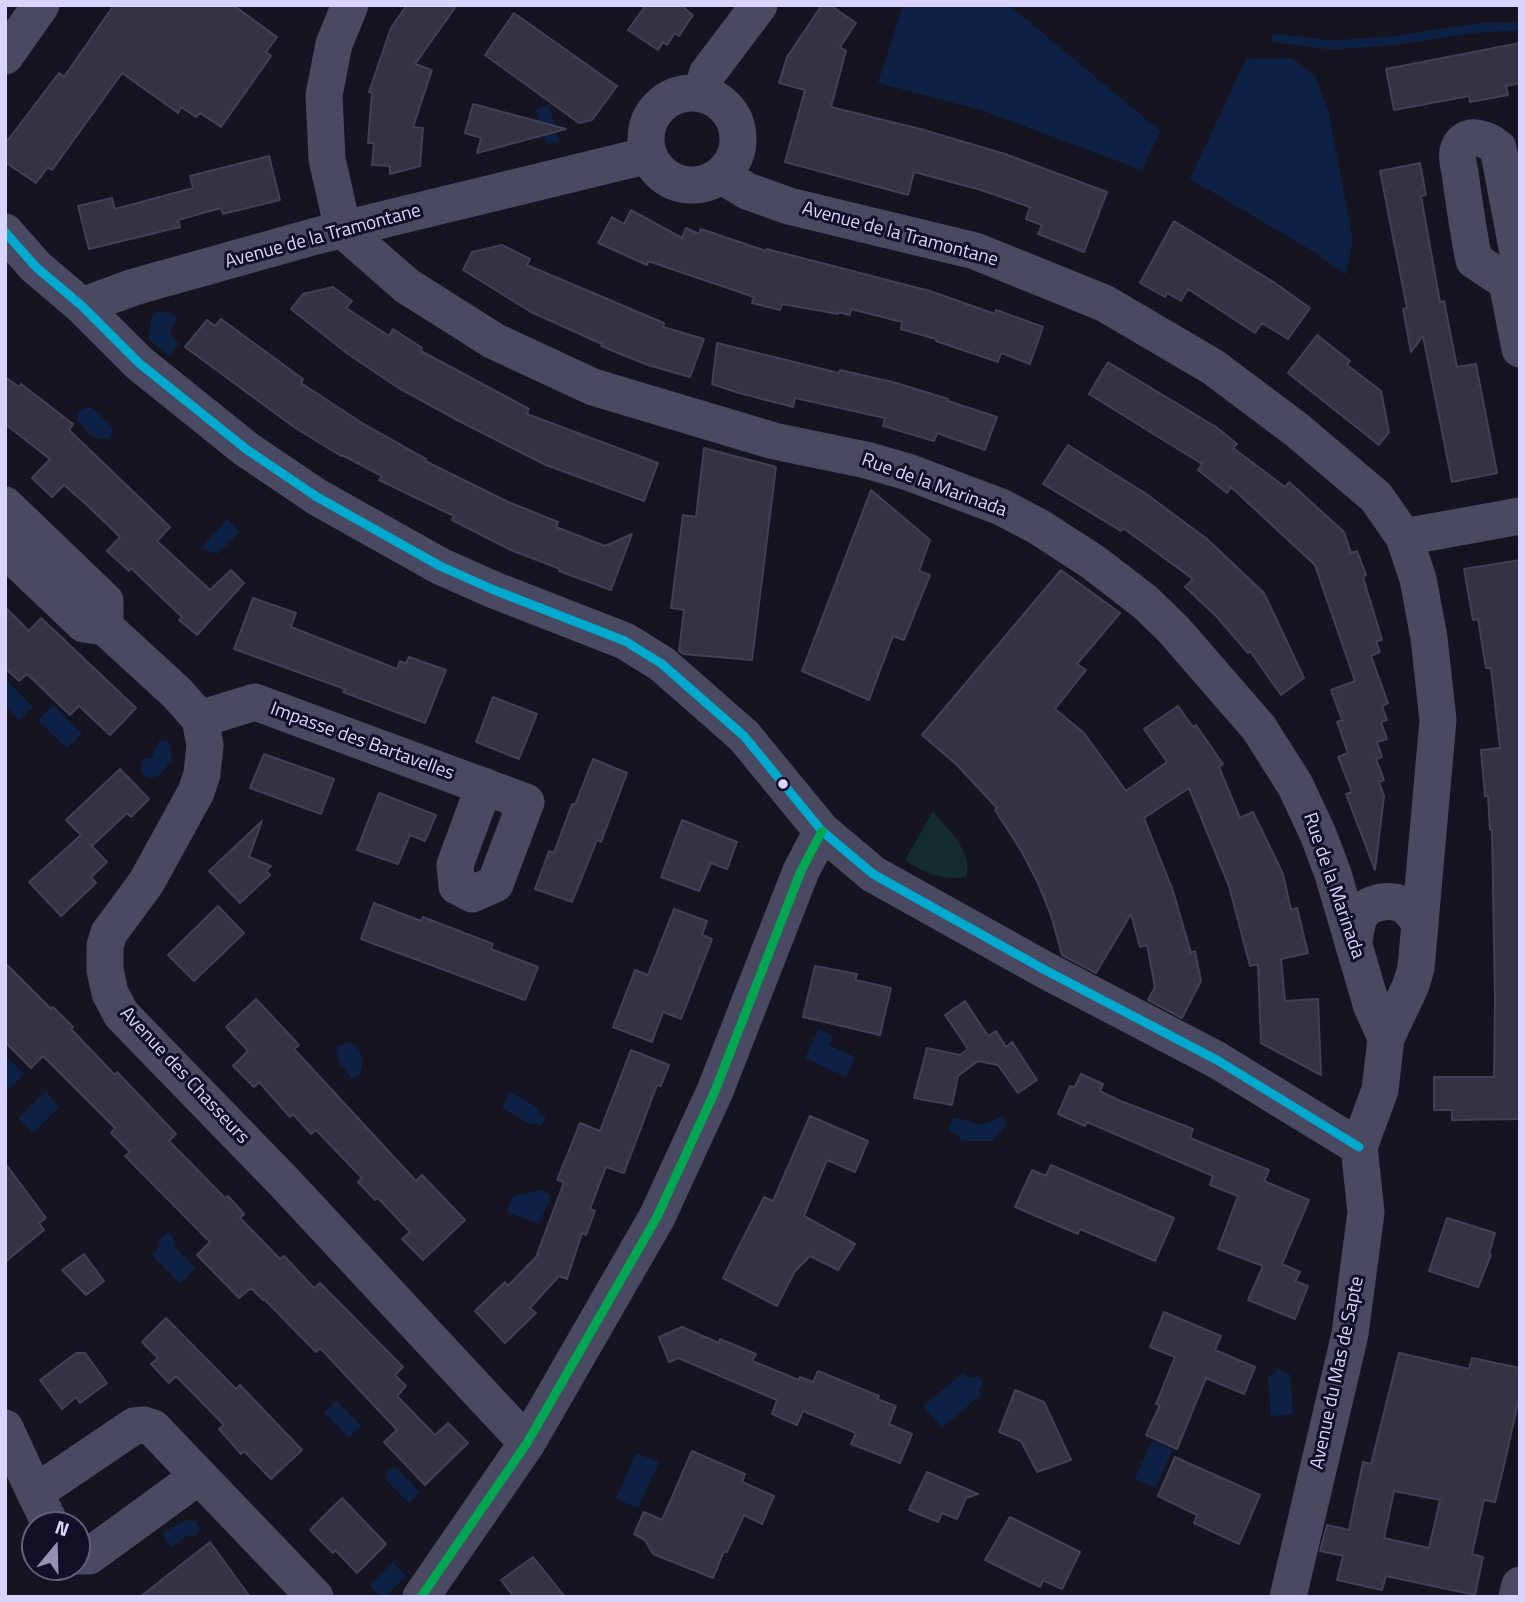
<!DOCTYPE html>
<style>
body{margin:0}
#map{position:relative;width:1525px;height:1602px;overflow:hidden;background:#161421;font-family:"Titillium Web",sans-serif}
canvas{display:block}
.frame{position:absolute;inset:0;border:7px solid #d9d4ff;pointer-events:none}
.north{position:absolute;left:21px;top:1511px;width:70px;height:70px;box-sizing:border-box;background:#130f26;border:2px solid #625e7d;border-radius:50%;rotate:19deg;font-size:19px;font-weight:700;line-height:28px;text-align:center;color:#d9d4ff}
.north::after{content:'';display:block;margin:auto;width:24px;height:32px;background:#9591b1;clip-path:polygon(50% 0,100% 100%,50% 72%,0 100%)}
</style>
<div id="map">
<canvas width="1525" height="1602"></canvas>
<div class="frame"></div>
<div class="north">N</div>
</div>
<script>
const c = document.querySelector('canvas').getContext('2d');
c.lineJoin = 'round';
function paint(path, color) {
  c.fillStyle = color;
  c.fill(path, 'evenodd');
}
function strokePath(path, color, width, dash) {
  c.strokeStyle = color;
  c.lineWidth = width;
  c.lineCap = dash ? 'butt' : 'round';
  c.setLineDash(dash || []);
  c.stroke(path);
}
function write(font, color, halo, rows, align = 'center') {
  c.font = font + ' "Titillium Web",sans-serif';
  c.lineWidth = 6;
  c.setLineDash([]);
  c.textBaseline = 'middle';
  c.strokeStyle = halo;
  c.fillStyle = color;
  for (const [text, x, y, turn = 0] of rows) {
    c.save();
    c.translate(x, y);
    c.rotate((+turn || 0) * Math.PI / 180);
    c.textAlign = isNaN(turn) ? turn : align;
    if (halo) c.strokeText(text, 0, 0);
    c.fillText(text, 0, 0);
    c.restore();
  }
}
const green = new Path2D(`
 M933,811C947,829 974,852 966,877C944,881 924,873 905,860Z`);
const water = new Path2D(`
 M903,5H1009L1160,131L1142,170L981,110L878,83Z
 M1292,58L1315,76L1329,114L1353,241L1345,275L1316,253L1190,179L1246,59Z
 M549,105L559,141L546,144L536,109Z
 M167,311L178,318L169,332L179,344L169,356L148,339L153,313Z
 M89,407L95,410L112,427V434L109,439L94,438L78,422L77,412Z
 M227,519L240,532L217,554L201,548Z
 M6,679L33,707L19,720L5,706Z
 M53,705L82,733L67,748L38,721Z
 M160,740L169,742L172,757C167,767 161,779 147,778L140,770L143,759L151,758Z
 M819,1029L833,1036L829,1045L855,1057L846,1077L805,1058Z
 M349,1042L356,1045C363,1057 367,1069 354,1079L351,1078L338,1060L336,1050L338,1046Z
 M5,1055L24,1074L9,1090L5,1086Z
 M46,1091L59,1107L33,1133L18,1118Z
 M510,1092L540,1109L539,1113L546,1117L541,1126L533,1123L531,1125L502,1108Z
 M1002,1116L1006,1126L992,1141H962L957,1134L948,1131L953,1119C978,1116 968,1135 1002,1116Z
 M541,1190L551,1195L539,1224L507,1212L513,1196Z
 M168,1232L176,1242L173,1246L196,1268L180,1283L152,1255L161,1245L158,1241Z
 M1278,1368L1285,1374H1290L1293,1414L1271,1416L1268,1375H1273Z
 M963,1373L968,1378L979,1376L983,1385L979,1392L982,1394L942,1428L923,1406Z
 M336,1401L361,1426L349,1437L324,1413Z
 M1152,1440L1173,1450L1155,1488L1135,1479Z
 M636,1453L659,1462L638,1508L616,1499Z
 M393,1468H397L420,1492L409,1503L386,1480L387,1472Z
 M185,1520L196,1521L200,1529L196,1535L185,1537L172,1548L165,1540L163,1533Z
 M393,1562L406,1576L385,1597H381L370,1585Z`);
const stream = new Path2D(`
 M1276,38L1331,45L1391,41L1477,28L1520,26`);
const building = new Path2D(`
 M114,5H233L277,37L266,52L271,56L221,127L200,113L196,117L181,107L178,113L122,73L52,170L48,167L36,183L5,162V144L59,73L64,77Z
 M407,5H457L415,64L432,70L413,127L423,128L420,166L390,174V166L372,165L374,143H368L372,93L369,92L391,28Z
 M646,5H680L693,15L679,36L675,33L667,45L663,42L658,50L628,30Z
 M822,5H830L856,23L840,47L846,51L831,107L924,130L1005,154L1107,192L1084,252L1038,234L1042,225L1026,219L1030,207L981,190L914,172L908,195L785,162L805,90L779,83L787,57Z
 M514,13L617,86L592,120L579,123L485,55Z
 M1520,43V83L1506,86L1508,95L1470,102L1469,96L1394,110L1386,69Z
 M473,104L566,129L477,153L481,138L465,133Z
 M269,156L280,200L223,214L221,208L178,220L180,227L89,249L78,206L112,198L115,209L193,188L190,176Z
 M1420,163L1426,195L1421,196L1440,302L1444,301L1457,367L1476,364L1497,473L1452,482L1423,336L1411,352L1403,309L1407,308L1380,171Z
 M631,210L682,238L686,228L699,234L701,229L766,251L767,249L930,291L995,314L996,310L1043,327L1030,364L1001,353L998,362L936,341V339L901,329L902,322L851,309L850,315L838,312V314L782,304L780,310L752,303L754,297L648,261L647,265L598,243L612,217L624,224Z
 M1174,221L1272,281L1310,308L1288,339L1262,323L1255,333L1188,289L1181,301L1167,293L1165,297L1140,283Z
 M502,245L530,259L527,265L664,323L663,327L704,339L690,377L648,365L601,346L602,344L531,312L463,270L472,252Z
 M333,287L352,301L346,308L389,336L393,329L422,348L421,351L529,409L527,414L658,463L644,501L546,465L457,420L397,387L348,354L291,309L303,294Z
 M221,319L303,379L301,383L362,423L426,459L425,461L508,502L558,522L556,527L605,546L632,534L611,590L559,571L560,569L511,550L452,520L454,516L379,480L382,476L342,455L341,456L294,427L185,347L207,320L215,326Z
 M1317,335L1350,361L1347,365L1381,391L1389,432L1379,445L1288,373Z
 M717,343L839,373L840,370L896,383L948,399V401L997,417L985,450L937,433L934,441L883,426L885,418L795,398L793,407L739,393L712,384Z
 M1108,362L1216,427L1237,444L1233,448L1285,487L1289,482L1344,532L1351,553L1357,551L1366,575L1363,577L1382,640L1376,641L1380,652L1371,656L1388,703L1382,706L1387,720L1381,722L1387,739L1377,742L1382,757L1376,759L1384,780L1379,782L1384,796L1375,870L1346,794L1352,792L1338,757L1348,753L1337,722L1342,720L1331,690L1355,681L1315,565L1231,487L1227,493L1198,470L1202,464L1089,394Z
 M5,377L19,387L21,384L73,424L69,430L170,527L157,541L210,590L231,570L244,583L197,635L179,620L182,617L131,568L129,571L107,551L120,537L88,506L64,485L52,497L32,478L50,459L5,424Z
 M1068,445L1145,493L1207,539L1264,593L1304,678L1281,695L1250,651L1248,653L1217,617L1185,587L1193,579L1123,528L1121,531L1043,484Z
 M704,448L776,467L752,660L683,654L679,651L684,610L671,608L683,515L696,517Z
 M871,490L930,540L919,571L930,575L904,640L893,636L869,700L802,671Z
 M1520,560V1119L1452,1120V1110H1434V1077H1494L1495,999L1492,830H1490L1488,796H1485L1481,750L1500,748L1491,668H1486L1478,619L1473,620L1464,569Z
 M1061,570L1120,613L1077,664L1086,670L1055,709L1084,733L1126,791L1167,762L1144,729L1178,706L1193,727L1196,725L1223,764L1219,767L1240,818L1253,812L1283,874L1291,910L1297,908L1308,953L1281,959L1285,1001L1318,999L1321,1075L1261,1043L1258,964L1250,966L1229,886L1189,788L1144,818L1173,891L1191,953L1195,951L1201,981L1182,1018L1148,1000L1155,987L1147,945L1140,947L1131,914L1096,973L1062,955L1051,915L1038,883L1022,852L995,810L997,808L957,765L922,735Z
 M253,598L296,613L291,627L397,669L400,661L406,664L409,657L446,670L425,723L343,692L345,689L234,649Z
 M5,607L29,631L41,618L136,708L110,735L79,706L70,715L27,674L19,681L5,668Z
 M493,697L537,714L519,759L476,742Z
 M264,754L334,779L321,814L250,788Z
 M593,759L627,773L601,842L597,840L572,902L535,889L549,851L554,853L572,804L575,805Z
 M120,769L149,799L131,817L127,813L92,846L90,844L107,862L91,877L96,883L61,916L29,882L81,835L66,820Z
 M379,793L436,815L425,841L410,835L398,864L357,850Z
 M682,820L737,842L727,869L711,863L699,891L661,877Z
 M262,821L249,857L271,866L266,871L270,875L240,903L209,871Z
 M374,903L421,921L423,917L493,944L491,949L538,967L525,1000L361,939Z
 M218,906L244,933L194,981L168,955Z
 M674,909L707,921L702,935L712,939L681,1019L663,1012L652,1042L613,1027L635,970L648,975Z
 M5,963L51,1009L53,1007L73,1027L71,1029L115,1075L117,1072L176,1134L169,1141L225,1198L228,1196L244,1214L240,1218L280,1259L284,1256L314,1288L320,1283L403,1367L395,1375L406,1386L397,1396L435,1435L448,1423L468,1443L425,1485L384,1442L397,1430L320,1348L316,1352L264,1299L263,1300L251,1288L239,1298L197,1255L210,1242L125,1156L130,1152L111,1133L115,1128L43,1056L31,1068L5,1042Z
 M815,966L857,974L855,980L891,988L880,1035L803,1017Z
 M256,999L299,1045L294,1049L416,1181L422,1175L465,1220L423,1260L402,1239L410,1232L378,1198L375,1200L358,1182L362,1178L316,1130L311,1134L293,1114L290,1117L259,1082L254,1087L233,1066L248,1051L226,1027Z
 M965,1001L988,1036L996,1031L1006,1047L1012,1042L1037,1080L1018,1093L998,1065L978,1061L958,1076L952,1105L914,1098L927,1048L960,1055L968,1049L945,1015Z
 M631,1050L669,1065L661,1086L657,1085L624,1173L606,1167L590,1209L595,1211L586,1235L582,1233L567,1279L559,1276L530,1308L536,1313L505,1343L475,1311L505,1282L508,1286L536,1257L564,1182L557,1180L580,1123L600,1131Z
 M1081,1074L1103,1084L1100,1091L1118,1100L1193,1129L1190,1138L1269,1170L1264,1181L1309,1200L1282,1264L1300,1272L1295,1281L1308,1286L1295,1319L1248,1300L1263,1266L1218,1249L1238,1196L1210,1185L1213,1176L1087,1122L1085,1126L1058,1114L1070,1086L1075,1087Z
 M810,1116L868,1141L855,1172L827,1160L804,1216L855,1244L838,1270L810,1256L795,1271L777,1306L723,1278L764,1197L773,1201Z
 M5,1163L46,1218L39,1223L44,1230L5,1262Z
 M1051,1165L1174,1218L1155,1261L1080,1229L1078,1234L1015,1207L1032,1170L1046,1176Z
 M1447,1218L1495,1233L1489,1254L1491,1255L1478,1287L1429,1271Z
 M84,1254L104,1281L86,1295L62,1270Z
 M1164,1312L1221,1336L1215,1350L1255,1367L1244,1394L1206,1378L1177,1449L1146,1435L1160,1405L1156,1404L1175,1357L1150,1347Z
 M166,1318L236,1389L240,1385L302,1450L271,1479L244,1451L241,1454L228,1439L219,1429L224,1425L176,1376L169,1383L151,1364L158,1358L142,1342Z
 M682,1327L719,1343L720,1339L756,1354L752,1361L799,1380L800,1377L813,1382L818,1371L879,1396L877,1399L896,1406L889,1424L912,1434L900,1463L851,1444L856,1433L803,1411L797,1425L772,1414L777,1400L678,1358L669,1362L659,1337Z
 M76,1353H85L107,1383L80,1403L76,1397L62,1409L40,1380Z
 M1399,1353L1469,1369L1472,1358L1520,1368V1394L1502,1474L1495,1502L1484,1500L1472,1554L1483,1557L1475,1595L1386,1576L1382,1590L1337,1580L1343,1556L1320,1551L1327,1525L1349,1530L1363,1462L1371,1464ZM1394,1491L1440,1500L1429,1548L1384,1538Z
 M1015,1390L1044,1402L1071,1460L1037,1472L1021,1441L999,1432Z
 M692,1451L745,1474L742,1482L774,1496L762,1524L744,1515L727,1552L724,1551L713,1578L653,1554L645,1540L634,1534L644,1512L662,1520Z
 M1175,1457L1260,1495L1239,1544L1194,1523L1197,1515L1158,1496Z
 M927,1472L978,1494L966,1498L957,1519L942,1513L938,1522L909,1510Z
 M342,1498L386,1544L357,1573L335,1550L333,1553L310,1530Z
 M1010,1517L1080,1552L1062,1589L1043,1580L1040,1587L985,1560Z
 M210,1542L250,1597H140Z
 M533,1557L565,1597H514L501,1580Z`);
const minor = new Path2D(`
 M350,5L334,44L324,95L327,159L343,230L407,286L494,341L593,387L774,441L866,460L908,472L1001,507L1039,527L1093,562L1145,602L1173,629L1259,728L1295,785L1318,834L1333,874L1372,1007L1386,1038L1380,1090L1359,1147L1366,1212L1350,1334L1288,1597
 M5,56L41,5
 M646 139a46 46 0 1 1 92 0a46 46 0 1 1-92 0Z
 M703,94L707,74L759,5
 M721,175L747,191L789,206L975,251L1104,303L1213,367L1297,430L1376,497L1404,537L1418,579L1429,638L1438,720L1416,968L1411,985L1386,1038
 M5,232L36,267L82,306L139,363L246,449L317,497L440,566L494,590L625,641L662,664L744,736L822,831L873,874L1045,970L1217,1060L1359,1147
 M1507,282L1474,260C1468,231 1464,202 1460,173C1459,167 1456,157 1458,151C1464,130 1486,138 1498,148L1519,258L1507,282L1520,349
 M82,306L134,287L316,236L649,155
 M5,505L105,601V627
 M1404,537L1520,516
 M5,549L84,624L105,627L177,693L200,719L205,745L202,774L196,792L146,883L109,933L105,946V970L110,993L121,1014L285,1183L527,1443
 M200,719L255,702L526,802L495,884L472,894L457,886L455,865L484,786
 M1354,941C1356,931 1356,921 1362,913C1369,902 1391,898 1403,905C1409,908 1414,915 1419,921
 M5,1428L35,1493
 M51,1525L35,1493L134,1426L144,1425L153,1428L315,1597
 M77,1556H89L199,1476
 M421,1597L527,1443L657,1217L715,1091L801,871L822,831
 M1517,1597L1520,1585`);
const bus1 = new Path2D(`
 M5,232L36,267L82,306L139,363L246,449L317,497L440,566L494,590L625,641L662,664L744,736L822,831L873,874L1045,970L1217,1060L1359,1147`);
const bus2 = new Path2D(`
 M421,1597L527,1443L657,1217L715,1091L801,871L822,831`);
const markers = [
 [783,784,6,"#d9d4ff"]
];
const streetNames = [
 ["Avenue de la Tramontane",900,235,15],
 ["Avenue de la Tramontane",323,237,-15],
 ["Rue de la Marinada",934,486,20],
 ["Impasse des Bartavelles",362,742,20],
 ["Rue de la Marinada",1333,886,71],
 ["Avenue des Chasseurs",184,1076,47],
 ["Avenue du Mas de Sapte",1338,1373,-78]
];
paint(green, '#132c2d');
paint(water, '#0d2144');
strokePath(stream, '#0d2144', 9);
paint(building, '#343243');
strokePath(building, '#433f54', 2);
strokePath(minor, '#4a4962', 37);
strokePath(bus1, '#00a9ce', 9);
strokePath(bus2, '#00a651', 9);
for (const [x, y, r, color] of markers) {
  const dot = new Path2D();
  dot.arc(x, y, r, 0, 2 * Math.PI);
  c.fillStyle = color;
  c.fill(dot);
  strokePath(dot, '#130f26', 2.5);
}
write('19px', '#d9d4ff', '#130f26', streetNames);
</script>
